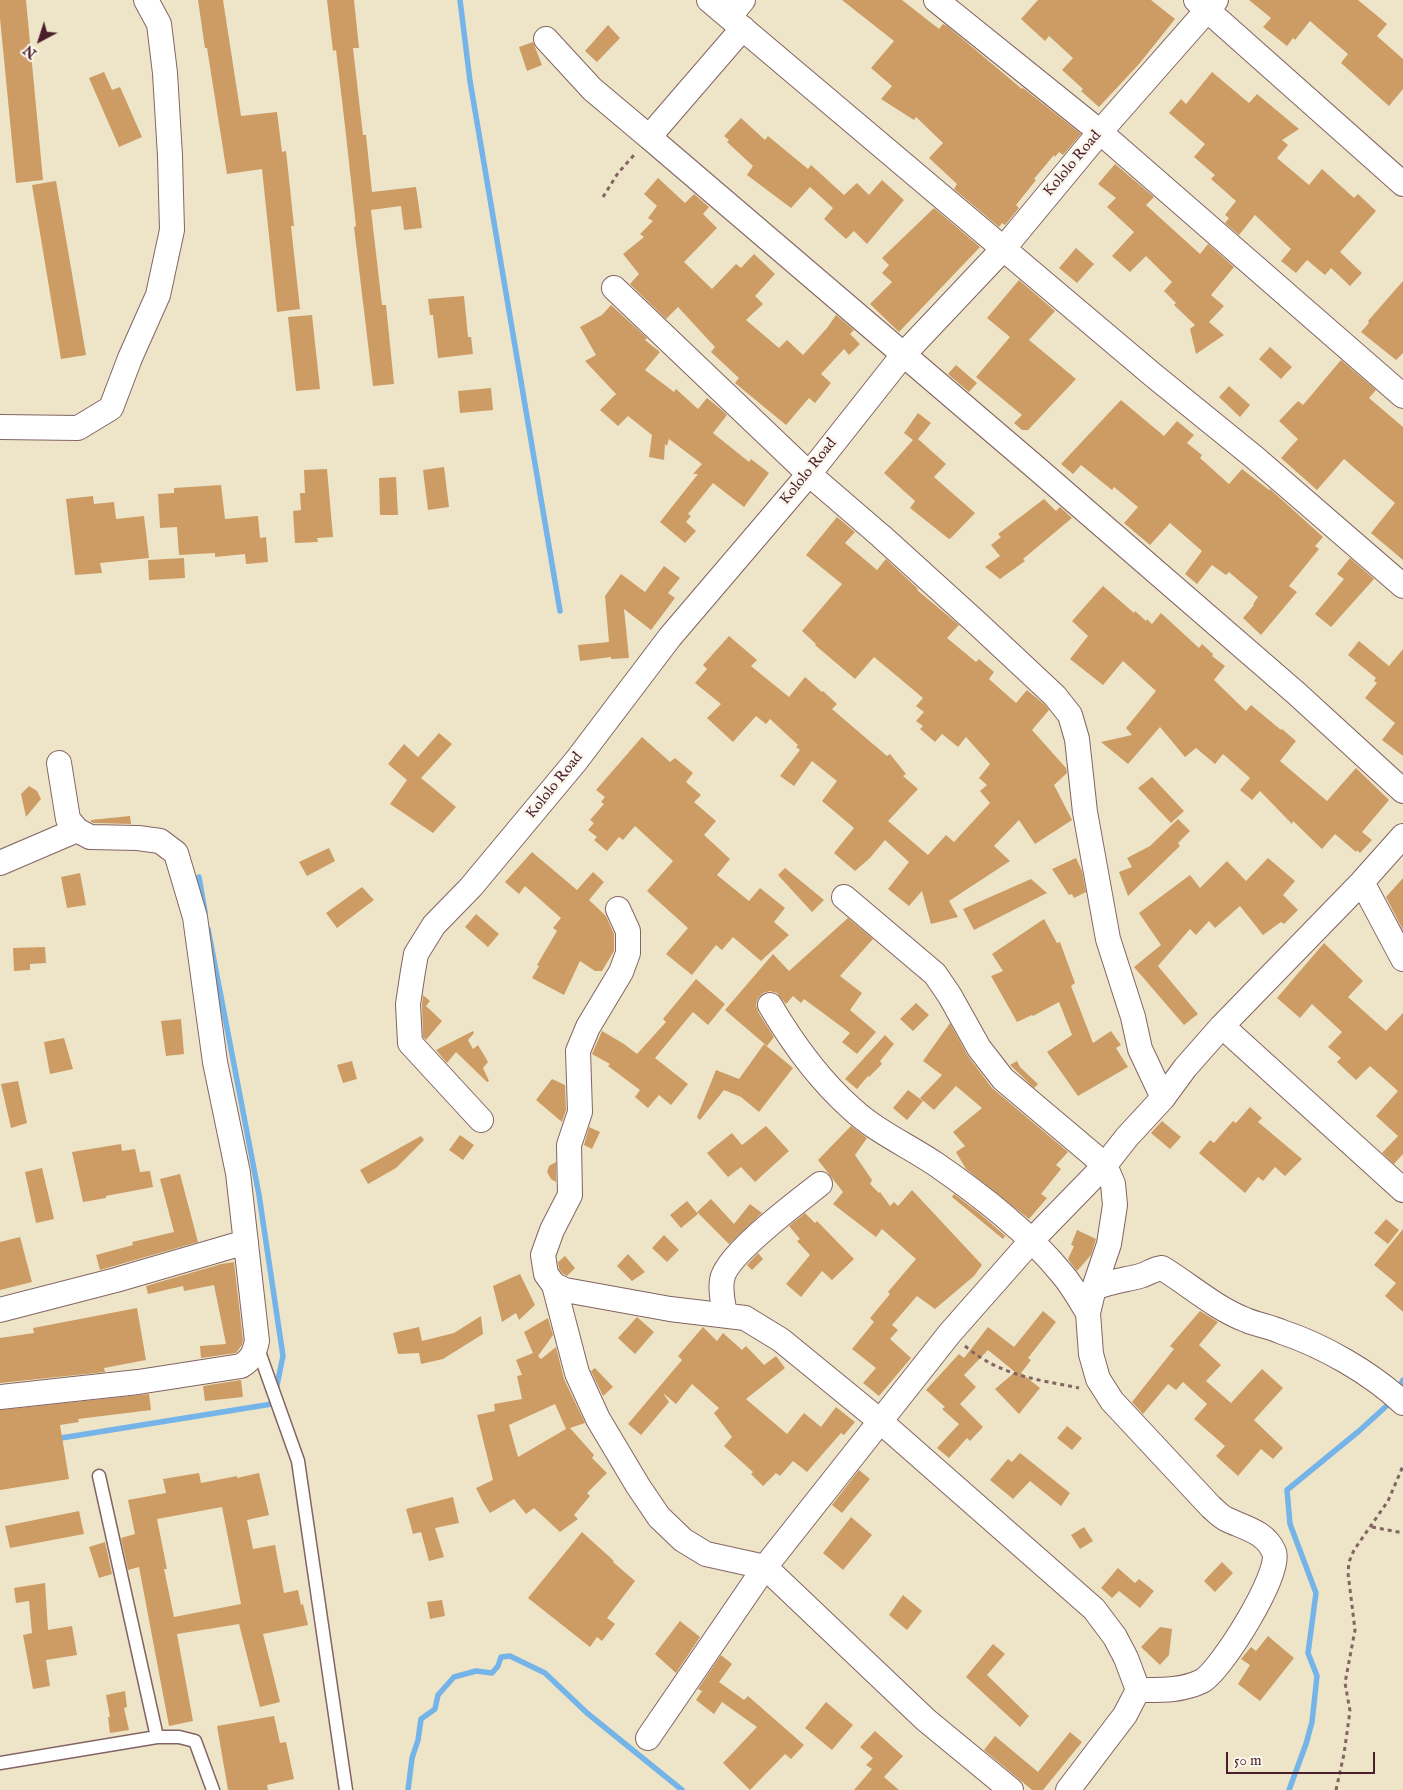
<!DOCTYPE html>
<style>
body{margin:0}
#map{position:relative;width:1403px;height:1790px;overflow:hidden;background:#eee5c8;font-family:"IM FELL English",serif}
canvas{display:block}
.north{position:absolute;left:15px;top:15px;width:50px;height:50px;-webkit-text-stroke:4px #fbf7ec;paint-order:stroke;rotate:220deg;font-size:14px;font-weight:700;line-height:20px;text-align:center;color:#4a1f2b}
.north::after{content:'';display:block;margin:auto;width:18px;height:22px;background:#4a1f2b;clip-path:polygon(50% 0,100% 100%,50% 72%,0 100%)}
.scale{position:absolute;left:1226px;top:1752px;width:149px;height:22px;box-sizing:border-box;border:2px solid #4a1f2b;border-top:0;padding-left:6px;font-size:15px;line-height:18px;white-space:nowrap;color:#4a1f2b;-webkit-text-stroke:4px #fbf7ec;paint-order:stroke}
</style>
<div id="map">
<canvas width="1403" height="1790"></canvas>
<div class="north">N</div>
<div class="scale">50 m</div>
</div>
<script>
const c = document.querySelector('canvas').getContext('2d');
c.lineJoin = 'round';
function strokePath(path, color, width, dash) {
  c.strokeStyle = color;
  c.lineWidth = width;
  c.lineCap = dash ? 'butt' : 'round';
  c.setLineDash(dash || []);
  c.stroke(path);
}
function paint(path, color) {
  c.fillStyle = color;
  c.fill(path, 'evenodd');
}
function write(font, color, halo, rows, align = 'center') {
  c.font = font + ' "IM FELL English",serif';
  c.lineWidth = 5;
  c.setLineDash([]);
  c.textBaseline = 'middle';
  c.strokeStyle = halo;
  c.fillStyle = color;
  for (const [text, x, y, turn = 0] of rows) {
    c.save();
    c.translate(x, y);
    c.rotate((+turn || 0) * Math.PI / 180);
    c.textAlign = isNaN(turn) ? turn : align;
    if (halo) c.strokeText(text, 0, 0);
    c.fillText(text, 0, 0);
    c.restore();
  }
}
const stream = new Path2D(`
 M460,0L470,81L560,611
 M199,877L205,912
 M208,929L259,1195L283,1356L276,1390
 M1397,1392L1403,1380
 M55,1439L272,1404L274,1399
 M408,1790L412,1758L418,1740L421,1719L435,1709L438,1695L454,1677L476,1671L492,1673L498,1666L501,1657L510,1656L545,1673L587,1713L682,1790
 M1289,1790L1306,1744L1312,1722L1317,1676L1308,1653L1316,1593L1290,1524L1287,1490L1359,1431L1393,1400`);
const building = new Path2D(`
 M0,0H26L43,180L16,183L0,18Z
 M198,0H223L241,116L277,112L282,152L286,151L294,226H291L300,309L277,312L262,169L227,174L207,48H205Z
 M327,0H354L359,48H353L363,135H366L372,192L416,187L422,228L404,230L401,206L371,210L382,305H386L394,384L373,386L354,227L356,226L345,126L336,50L333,51Z
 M842,0H902L939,29L943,24L947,26L1022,89L1023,88L1081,134L1063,155L1059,152L1055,157L1054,155L1034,179L1036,180L1016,205L1019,208L1005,225L1002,223L999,227L954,189L957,184L929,158L943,143L916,117L914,120L881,99L892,86L871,68L894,41Z
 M1038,0H1151L1175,19L1139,64L1099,107L1081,91L1083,89L1062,70L1073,58L1049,36L1045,41L1021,19Z
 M1249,0H1358L1387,24L1377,36L1403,59V89L1389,106L1341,63L1348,54L1310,21L1295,40L1293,38L1287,46L1263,27L1271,18Z
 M608,25L620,38L597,62L585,51Z
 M533,42L542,65L527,71L519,47Z
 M104,72L112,90L120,87L142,137L119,147L89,78Z
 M1212,72L1249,103L1257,94L1299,129L1282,140L1288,145L1277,158L1309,185L1322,169L1354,198L1358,194L1376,211L1340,252L1362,273L1350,286L1331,268L1325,275L1307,260L1296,273L1281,261L1291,249L1255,215L1239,235L1225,223L1229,218L1225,215L1236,201L1211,179L1215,175L1194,157L1205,144L1169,113L1181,99L1186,104Z
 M741,118L765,140L768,136L808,169L811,165L844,195L857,183L869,195L882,180L904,200L867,244L854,231L846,239L824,219L833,208L810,187L791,208L747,175L753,166L727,142L729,140L724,136Z
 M1115,164L1154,197L1146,205L1200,254L1208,244L1234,267L1211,295L1224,306L1209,322L1224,335L1196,354L1190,329L1195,325L1174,305L1176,303L1164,291L1172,282L1146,256L1130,272L1112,256L1134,232L1107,207L1116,198L1098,184Z
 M658,178L685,203L694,194L709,207L703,214L717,228L684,262L712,289L736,264L741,268L754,254L775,274L755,296L763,304L746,320L779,348L787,340L803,355L827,328L836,315L854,330L850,334L860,344L849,355L844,349L821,374L831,383L815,403L809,398L786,425L735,383L739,378L711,352L715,347L678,307L666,319L630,284L639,274L623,254L644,237L640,234L653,221L648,218L657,206L644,194Z
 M56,181L86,355L61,359L32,185Z
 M934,208L980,247L899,332L870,304L892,282L882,273L889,265L882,258Z
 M1076,248L1094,264L1077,283L1059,268Z
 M1019,280L1055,311L1029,340L1076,379L1028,430H1022L1014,423L1022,415L976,377L1010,337L987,318Z
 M1403,281V353L1396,360L1361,332L1369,323L1368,321Z
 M464,296L468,337H471L473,354L438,358L433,315H430L428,299Z
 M611,305L647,338L645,340L660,352L645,370L674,392L676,389L698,409L707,398L723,411L727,415L713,433L749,462L751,459L769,473L744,507L713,483L688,514L691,516L686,522L696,531L685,543L660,522L698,474H693L702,464L669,439L667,446L665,444L664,460L649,457L652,435L628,416L618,426L600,410L616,394L585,361L596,355L580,327L602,315Z
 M312,315L320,389L296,391L288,317Z
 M1270,347L1292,367L1281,379L1259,359Z
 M1341,360L1376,390L1369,398L1403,427V560L1371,533L1395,503L1344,459L1317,490L1281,458L1298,439L1279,421L1298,401L1303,405Z
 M956,365L977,383L969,392L948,374Z
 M1229,386L1250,405L1240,417L1219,397Z
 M491,388L493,410L460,413L458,391Z
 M1121,400L1164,436L1177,421L1194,435L1187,443L1202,455L1200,458L1229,484L1242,469L1269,490L1270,489L1323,537L1315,546L1319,549L1289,586L1297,592L1261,635L1243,618L1254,605L1253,604L1258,597L1229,572L1226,575L1212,565L1197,584L1185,574L1202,551L1170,523L1150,545L1124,523L1138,507L1114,487L1112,490L1081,465L1073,474L1061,464Z
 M918,413L931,423L918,439L946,464L934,477L975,513L951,538L949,539L910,508L915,501L884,473L913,440L904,433Z
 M444,467L449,507L428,510L423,470Z
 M327,469L333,537L317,538L318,542L295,543L293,511L301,510L300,493H305L304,470Z
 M396,477L398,515H380L379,478Z
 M221,485L225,519L258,516L260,538L266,537L268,562L246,564L245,554L215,557V553L179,555L177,527L160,528L158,494L174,493V488Z
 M93,496L94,504L114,502L116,519L144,516L149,558L100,563L102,573L75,575L66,499Z
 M1044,499L1056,511L1060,507L1072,518L1023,559L1025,561L1000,579L985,567L1000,556L991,545L1001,537L998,534Z
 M837,517L855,532L845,543L877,570L886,559L918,589L917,590L959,625L947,638L976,662L979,659L994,672L989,679L1016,703L1027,690L1045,705L1049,710L1032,730L1066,768L1067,773L1054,785L1072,820L1035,844L1019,820L994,846L1010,861L949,901L958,917L931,924L922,891L909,906L888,889L909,862L885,840L870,858L855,871L834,853L854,828L822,801L837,781L812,761L794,786L780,776L800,750L796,747L798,745L770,719L766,724L756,716L733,742L707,718L721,704L695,683L707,669L703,665L729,636L757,660L751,666L789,697L805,677L822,692L823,691L837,704L832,709L887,756L890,754L906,774L903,776L918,789L888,821L928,855L946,835L954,842L990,803L980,791L987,785L979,778L990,764L966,737L958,747L942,734L935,742L920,729L923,726L916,721L924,712L916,706L923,698L904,682L874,657L855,679L815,645L816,644L802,631L842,584L806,555Z
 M184,558L185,578L149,580L148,560Z
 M1350,558L1374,579L1331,627L1315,614L1344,579L1337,574Z
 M664,566L680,578L668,593L675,598L651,630L624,609L629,658L611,659V657L580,661L578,645L609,642L605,596L621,574L645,592Z
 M1103,586L1134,613L1135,611L1146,621L1147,619L1152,624L1161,613L1199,648L1202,644L1213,654L1212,656L1225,666L1214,680L1246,711L1251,705L1281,730L1282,729L1296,741L1280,761L1327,801L1356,768L1389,800L1362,832L1372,840L1360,853L1357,850L1356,852L1335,834L1322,849L1293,821L1292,824L1260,791L1252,800L1240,790L1250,778L1223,754L1215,764L1196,748L1185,757L1160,727L1128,764L1101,742L1132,735L1126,728L1156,691L1123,661L1103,685L1070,659L1088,636L1072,621Z
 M1359,641L1389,666L1403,649V756L1382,740L1395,723L1365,698L1377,683L1374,681L1376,678L1348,655Z
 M439,733L452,744L421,778L456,807L433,833L390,804L407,780L388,764L404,744L418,757Z
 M642,737L670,762L675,758L693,773L686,782L701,795L694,802L716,821L704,835L730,859L717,875L749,901L760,888L785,908L774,922L789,935L761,961L733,937L722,950L716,945L692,975L666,954L688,928L647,891L673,861L635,826L623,840L619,837L607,851L594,840L597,837L588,830L594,823L590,820L604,804L601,802L605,797L596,790Z
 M1152,777L1184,811L1171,823L1138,788Z
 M29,786L37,791L41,799L26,817L21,794Z
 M130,816L131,824L94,823L91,822V820Z
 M1178,819L1190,831L1178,843L1180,846L1128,896L1119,872L1132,867L1127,858L1150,846Z
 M329,848L335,861L307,876L299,862Z
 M532,852L577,890L593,872L604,882L589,900L606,916L614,934V951L602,971H595L580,961L564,995L532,978L539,966L537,965L557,931L553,928L561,918L525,886L519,894L505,882Z
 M1076,858L1082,871L1086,892L1074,898L1072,894L1069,895L1052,869Z
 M1268,858L1295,881L1283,895L1298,910L1284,924L1281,922L1263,935L1240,906L1215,928L1209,921L1196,935L1190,929L1158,966L1198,1014L1184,1025L1134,967L1161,945L1139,913L1190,875L1200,888L1227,861L1246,881Z
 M785,868L824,900L812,912L778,875Z
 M80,873L86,905L67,908L61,877Z
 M1403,878V930L1386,897Z
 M1031,879L1047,893L974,930L963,909Z
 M362,887L374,900L337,928L326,913Z
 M476,914L499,934L488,947L465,927Z
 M848,918L873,939L840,976L862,993L850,1010L876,1032L857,1054L842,1042L850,1033L804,999L801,1003L793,996L786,1004L777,993L770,991L763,993L758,998L756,1005L758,1012L774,1037L767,1046L725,1010L773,954L789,971Z
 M1044,919L1057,943L1060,942L1075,983L1071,986L1093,1043L1111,1031L1121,1045L1116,1048L1128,1067L1078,1096L1047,1052L1072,1035L1059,1002L1033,1016L1032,1015L1017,1022L991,976L1003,971L992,954Z
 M1324,943L1363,981L1348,997L1386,1031L1403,1013V1154L1394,1164L1382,1153L1398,1136L1376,1116L1398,1091L1370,1066L1356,1080L1337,1062L1341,1058L1328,1047L1342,1032L1312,1004L1300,1018L1277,998Z
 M45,947L46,963L30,964V970L14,971L13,948Z
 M696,979L725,1004L708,1025L693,1012L655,1058L688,1084L671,1105L659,1095L648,1108L635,1097L640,1090L608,1066L610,1064L592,1054L602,1031L624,1044L637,1054L666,1022L663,1019Z
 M423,995L430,1001L426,1006L442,1021L426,1040L423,1037L422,1005Z
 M916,1003L929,1015L913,1031L900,1019Z
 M181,1019L184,1054L166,1056L161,1021Z
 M950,1023L968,1056L992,1088L1068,1152L1056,1165L1061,1169L1041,1194L1047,1198L1029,1219L966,1169L956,1152L965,1146L953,1132L982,1108L956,1086L934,1110L920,1098L942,1075L923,1061Z
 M473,1031L474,1033L468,1040L473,1049L478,1045L488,1062L483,1068L489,1081L487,1082L456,1052L447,1063L436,1050Z
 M885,1035L894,1044L880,1061L882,1064L869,1077L868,1076L857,1089L845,1079Z
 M64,1038L73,1069L50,1074L44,1042Z
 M764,1044L793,1068L759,1112L741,1097L724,1090L700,1120L697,1117L716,1070L739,1079Z
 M352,1061L357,1079L343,1083L337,1065Z
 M1017,1061L1020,1067L1038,1084L1034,1088L1010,1065Z
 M552,1079L565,1085L566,1110L562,1122L536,1100Z
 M18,1081L27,1123L11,1128L1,1084Z
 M908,1090L923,1101L907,1120L893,1108Z
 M1250,1107L1262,1118L1258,1122L1302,1159L1285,1176L1275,1167L1263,1181L1258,1177L1245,1193L1199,1153L1210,1140L1214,1143L1233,1121L1236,1123Z
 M1162,1121L1181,1137L1170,1149L1151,1133Z
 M766,1126L789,1151L755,1182L741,1167L728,1177L707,1153L732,1133L742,1145Z
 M851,1126L867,1138L855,1155L872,1180L870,1184L879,1193L880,1192L890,1206L894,1202L898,1206L912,1190L982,1265L974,1276L935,1309L917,1296L892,1325L898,1330L890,1339L911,1358L879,1396L863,1383L876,1368L852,1349L874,1322L870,1318L890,1294L888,1292L916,1259L882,1229L876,1237L833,1204L843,1192L818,1160Z
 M589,1127L600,1132L592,1149L584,1145Z
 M460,1135L474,1145L463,1160L449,1150Z
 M421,1136L424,1140L396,1168L368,1184L360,1170Z
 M121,1144L122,1151L135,1149L140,1172L150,1171L153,1187L106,1196V1198L83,1202L72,1152Z
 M556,1162V1182L551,1179L547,1172L549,1166Z
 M42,1168L54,1219L36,1223L25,1172Z
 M180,1174L198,1242L100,1270L96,1255L133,1245L132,1242L174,1232L160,1179Z
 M954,1194L979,1213L1010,1240L1005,1236L1003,1239L952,1197Z
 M711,1199L734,1224L750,1204L762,1213L729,1244L697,1212Z
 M687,1201L698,1214L681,1228L670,1215Z
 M805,1213L815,1223L817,1221L854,1259L832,1280L822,1271L801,1297L786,1284L810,1255L797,1241L800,1239L789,1226Z
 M1386,1219L1399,1230L1388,1244L1374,1233Z
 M1403,1229V1312L1385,1296L1396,1283L1374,1265Z
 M1077,1230L1096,1239L1091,1255L1077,1271L1068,1259L1074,1246L1071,1245Z
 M664,1235L679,1250L667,1262L652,1248Z
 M20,1237L32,1282L0,1290V1242Z
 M758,1253L763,1259L752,1270L747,1265Z
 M628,1254L645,1272L632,1281L617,1266Z
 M565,1256L575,1268L567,1276L563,1274L559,1269L558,1262Z
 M234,1262L243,1340L242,1345L236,1353L201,1358L200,1346L226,1344L214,1285L184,1291L183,1286L148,1294L146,1286L221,1264Z
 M520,1274L535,1305L519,1320L516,1313L502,1322L493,1286Z
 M137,1308L146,1360L104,1368L105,1372L0,1383V1338L34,1333L33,1328Z
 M1043,1311L1056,1322L1028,1358L1031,1360L1021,1373L1040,1388L1019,1414L995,1389L1015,1372L988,1350L964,1375L976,1387L960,1404L983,1427L970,1441L967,1438L949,1458L937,1448L959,1424L942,1409L945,1407L926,1390L959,1354L964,1358L988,1327L1014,1347Z
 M1200,1311L1218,1322L1199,1345L1221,1365L1206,1381L1231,1403L1262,1369L1283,1388L1254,1420L1283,1448L1273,1459L1261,1449L1238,1476L1216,1456L1225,1446L1194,1419L1207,1404L1183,1382L1176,1390L1168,1384L1143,1414L1132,1402L1174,1349L1170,1346Z
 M481,1316L483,1334L443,1359L421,1364L419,1353L398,1354L393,1333L419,1327L422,1341L454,1333Z
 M637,1317L654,1332L635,1354L618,1338Z
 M548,1318L553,1335L538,1356L541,1359L556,1347L564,1379L585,1423L570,1428L594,1455L592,1458L607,1473L587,1493L590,1496L574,1515L578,1519L560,1532L534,1508L526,1514L514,1499L490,1513L483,1502L476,1488L493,1480L477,1415L495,1411L494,1404L522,1399L517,1376L522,1375L516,1360L533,1353L524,1332ZM555,1404L566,1429L518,1457L509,1425Z
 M703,1327L717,1341L723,1333L742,1350L746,1346L764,1365L776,1356L785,1368L746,1399L787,1434L804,1413L821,1427L836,1407L855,1422L844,1435L841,1433L807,1472L793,1461L780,1476L776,1473L763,1486L751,1474L753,1472L724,1446L732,1437L714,1413L719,1408L692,1384L676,1404L663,1393L669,1402L641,1435L628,1424L682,1360L678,1356Z
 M595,1368L613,1387L603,1396L591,1371Z
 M241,1380L243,1397L205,1401L203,1386Z
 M149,1394L151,1410L78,1419L79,1422L60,1425L69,1479L0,1490V1410Z
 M1067,1426L1082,1438L1072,1450L1057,1438Z
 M1020,1453L1070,1493L1061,1506L1030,1481L1013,1499L990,1480L1008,1459L1012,1462Z
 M859,1470L870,1479L842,1513L832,1505Z
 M199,1473L201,1483L237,1476V1478L259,1473L269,1515L247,1520L253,1549L275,1545L284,1593L298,1590L301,1605L303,1604L308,1625L263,1634L280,1702L260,1707L239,1624L177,1634L193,1721L169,1726L139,1567L128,1570L121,1538L135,1534L128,1500L166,1493L163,1479ZM222,1507L241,1604L174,1617L164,1569H167L157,1519Z
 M453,1497L459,1523L435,1528L444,1557L429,1561L421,1532L413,1534L406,1509Z
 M79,1511L84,1534L10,1548L5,1526Z
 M851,1517L872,1535L843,1570L823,1553Z
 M1084,1527L1093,1541L1080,1549L1071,1535Z
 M582,1532L614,1561L613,1562L635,1581L607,1618L615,1624L602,1641L597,1637L590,1647L528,1598Z
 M105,1542L112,1574L99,1578L89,1547Z
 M1222,1562L1233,1573L1215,1592L1204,1581Z
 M1118,1568L1135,1583L1139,1579L1154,1591L1140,1608L1119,1591L1112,1598L1101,1588Z
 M45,1583L48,1630L72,1626L77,1655L46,1660L50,1686L33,1689L23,1635L32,1633L29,1601L16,1603L14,1588Z
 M903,1595L922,1611L907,1630L889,1615Z
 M442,1600L445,1616L430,1619L427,1602Z
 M680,1621L700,1637L676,1673L655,1654Z
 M1160,1627L1172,1629L1169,1655L1160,1665L1141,1647Z
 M1268,1636L1294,1658L1260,1701L1238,1684L1250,1665L1241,1659L1251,1647L1256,1651Z
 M993,1644L1005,1654L987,1675L1029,1716L1020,1727L966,1677Z
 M721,1655L732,1664L719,1682L744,1700L748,1696L804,1745L791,1759L785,1754L750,1790L723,1763L757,1727L722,1702L714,1714L696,1700L702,1691L698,1689Z
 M125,1691L127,1707L124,1708L129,1730L110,1733L108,1717H110L106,1695Z
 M826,1702L853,1725L832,1750L805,1728Z
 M274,1716L280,1743L286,1742L294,1779L267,1785L268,1790H228L217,1726Z
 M875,1731L903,1756L884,1777L899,1790H854L872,1769L866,1765L873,1758L860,1747Z
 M1070,1732L1082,1742L1043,1790H1032L984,1750L995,1736L1038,1772Z`);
const path = new Path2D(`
 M603,197L618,173L635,154
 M965,1346C1001,1376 1035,1379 1079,1388
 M1372,1527L1403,1533
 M1336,1790L1344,1754L1350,1711L1345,1683L1355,1630L1348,1573L1349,1562L1354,1550L1388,1501L1403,1466`);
const service = new Path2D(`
 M257,1346L298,1461L346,1790
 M99,1476L157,1737
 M0,1763L157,1737H179L195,1741L213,1790`);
const minor = new Path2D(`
 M709,0L1153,375L1254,457L1403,586
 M936,0L1100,132L1403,396
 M1196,0L1403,184
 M729,17L743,0
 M743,28L649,137L1034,466L1296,693L1403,791
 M546,39L592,89L649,137
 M614,288L809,474L881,536L978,624L1055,696L1070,715L1077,739L1085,812L1108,939L1133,1017L1140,1049L1163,1098
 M0,427L78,428L111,408L130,358L158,295L172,230L170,156L165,73L159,24L146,0
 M0,863L77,830
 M1362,882L1403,959
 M844,897L935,974L950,996L979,1048L1003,1079L1105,1165L1113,1184L1115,1205L1109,1244L1094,1288L1088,1313L1091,1354L1098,1379L1112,1401L1211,1507C1216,1511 1220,1516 1226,1519C1244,1528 1265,1531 1274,1552C1283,1571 1221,1671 1202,1681C1182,1691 1160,1690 1138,1690
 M618,909L628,931V953L621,972L588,1027L578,1051L580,1112L569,1145L570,1195L552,1230L543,1255L546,1274L554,1285L565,1290L670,1309L745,1318L781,1340L880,1421L1094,1609L1115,1637L1126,1658L1138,1690L1125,1715L1068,1790
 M770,1005C793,1044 818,1079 852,1109C877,1132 909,1146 937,1165C983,1197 1028,1232 1063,1275C1073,1287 1080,1300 1088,1313
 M1222,1026L1403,1190
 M481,1120L410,1043L408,1004L413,971L416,954L434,925L471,887L576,761L670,637L809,474L903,355L1004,248L1100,132L1216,0
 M554,1285L577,1373L598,1419L638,1486L659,1517L683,1540L706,1554L765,1567L926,1720L1011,1790
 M1094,1288C1109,1282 1124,1280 1140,1276C1148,1274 1153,1269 1162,1268C1190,1285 1215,1308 1246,1320C1258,1325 1271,1327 1282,1332C1324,1346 1371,1373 1403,1403
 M0,1310L116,1280L246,1242
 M725,1314C723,1303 720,1291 722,1280C725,1255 799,1201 820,1184
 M0,1397L138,1382L241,1366C252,1359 254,1354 257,1341L238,1173L215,1062L195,917L176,853L160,841L138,838L90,837L77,830L68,819L59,763
 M648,1738L765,1567L950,1333L1032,1240L1105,1165L1127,1137L1163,1098L1185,1068L1222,1026L1362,882L1403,836`);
const streetNames = [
 ["Kololo Road",1073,164,-50],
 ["Kololo Road",809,472,-51],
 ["Kololo Road",555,786,-51]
];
strokePath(stream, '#75b4e8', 5.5);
paint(building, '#cc9c64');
strokePath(service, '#836462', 15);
strokePath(minor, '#836462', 26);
strokePath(path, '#836462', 3, [4, 4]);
strokePath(service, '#fff', 12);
strokePath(minor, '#fff', 24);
write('15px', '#4a1f2b', '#fbf7ec', streetNames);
</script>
